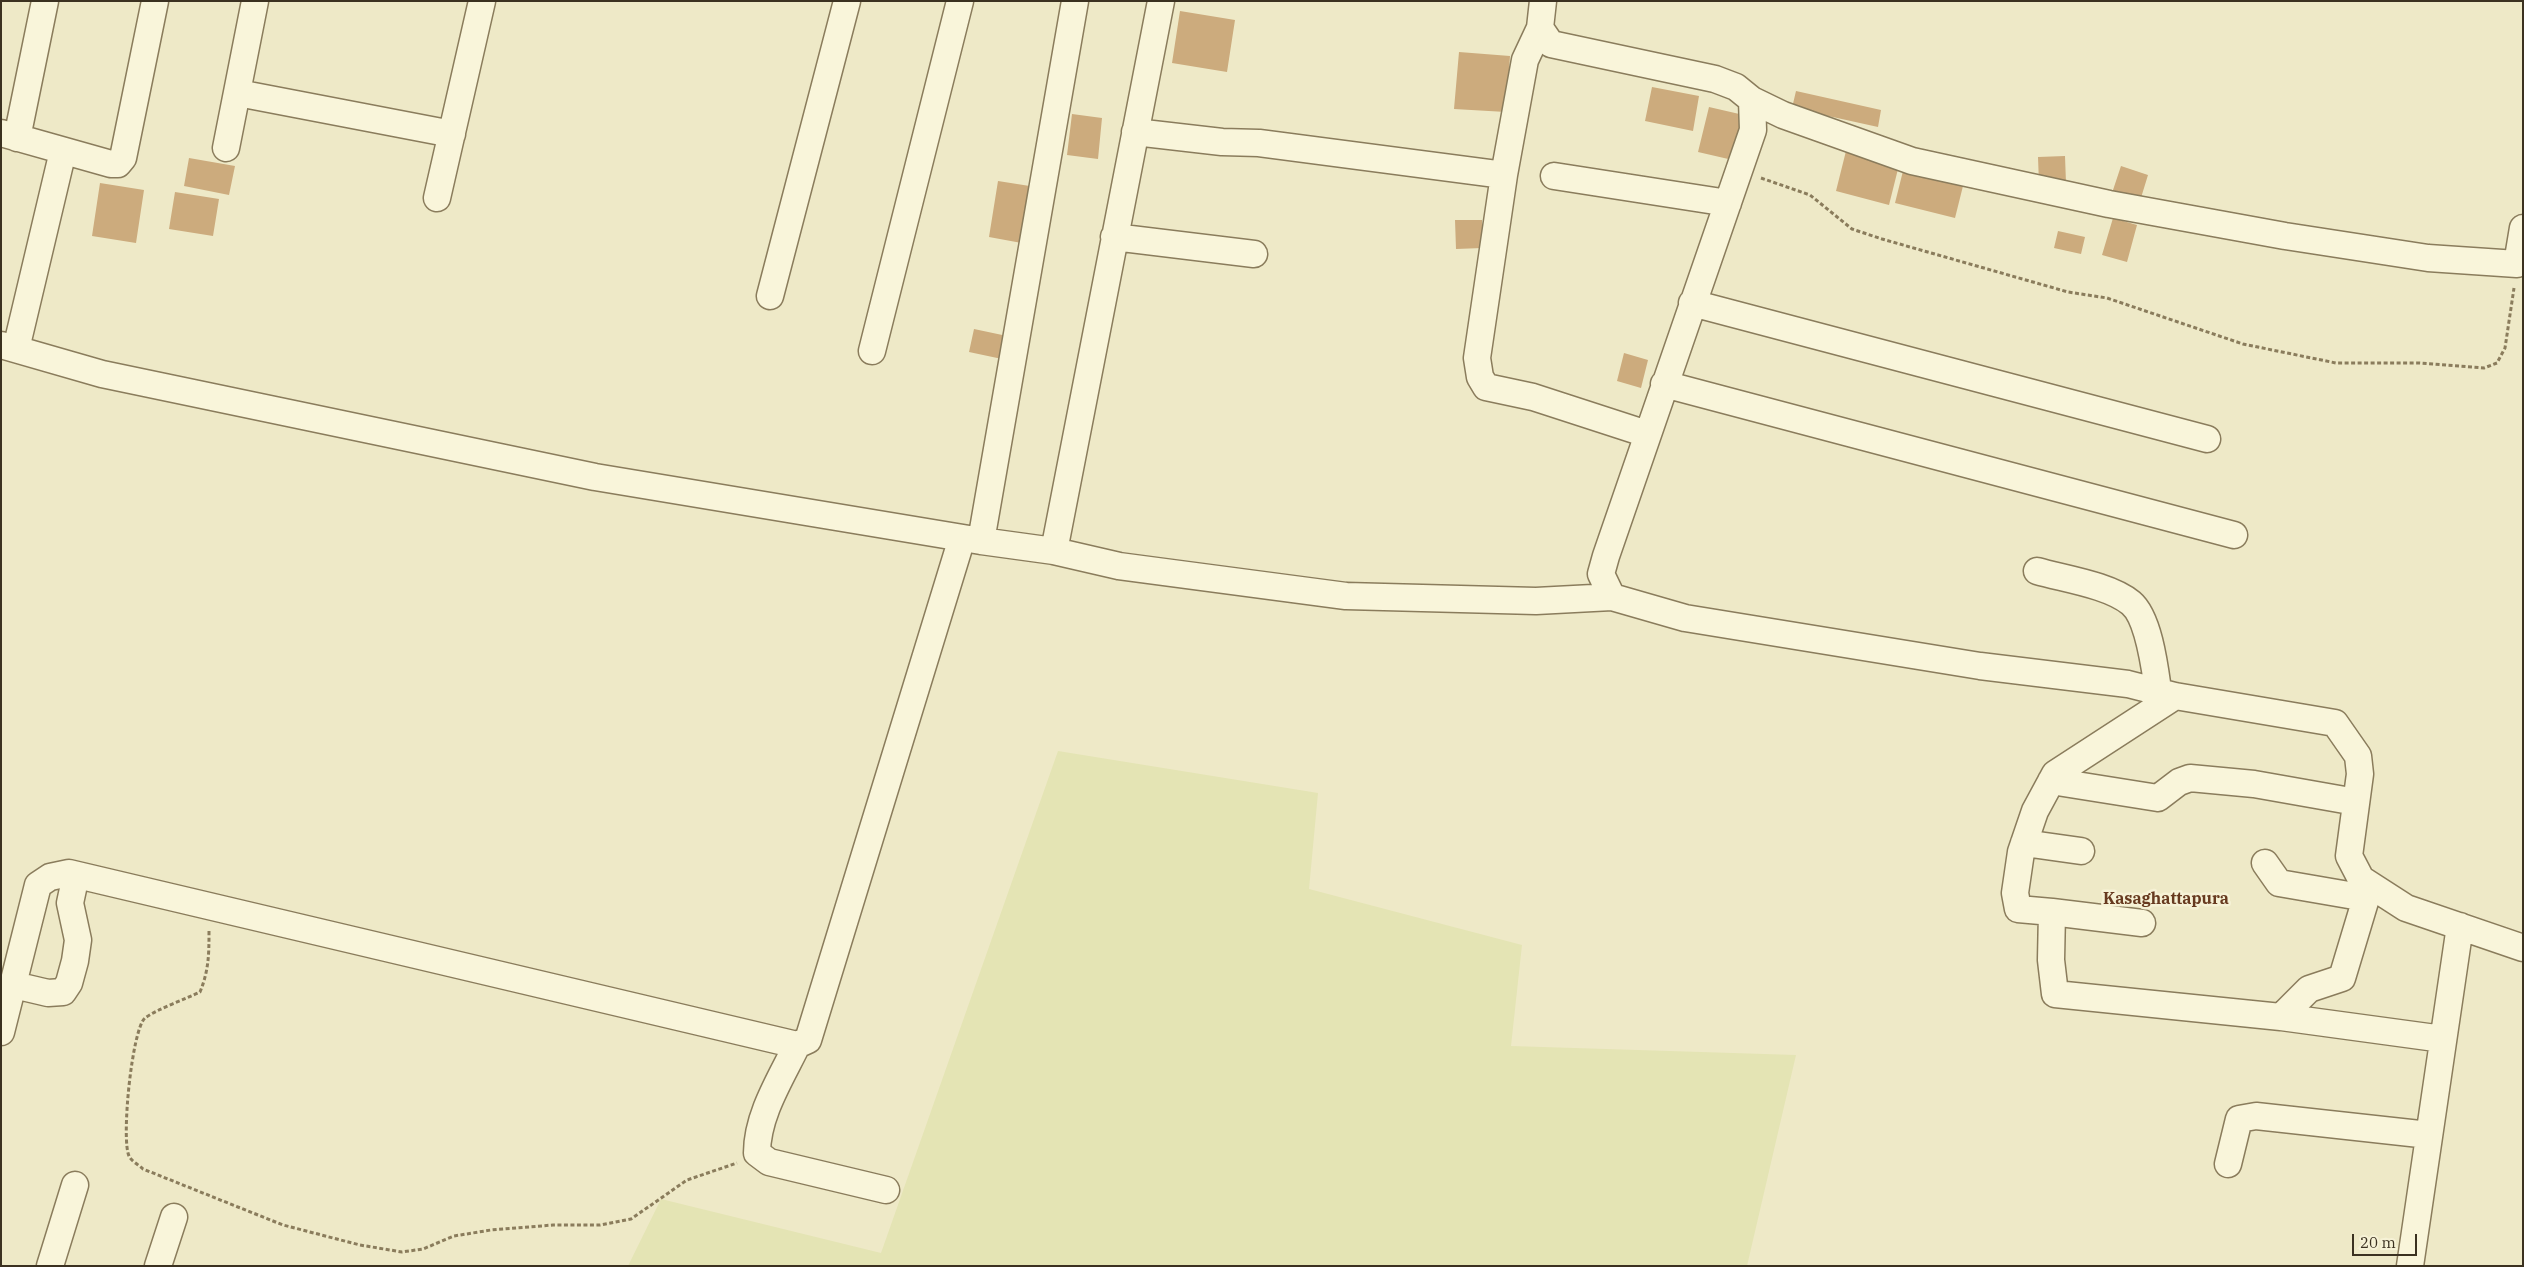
<!DOCTYPE html>
<style>
body{margin:0}
#map{position:relative;width:2524px;height:1267px;overflow:hidden;background:#eee9c7;font-family:"IBM Plex Serif",serif}
canvas{display:block}
.frame{position:absolute;inset:0;border:2px solid #3b3120;pointer-events:none}
.scale{position:absolute;left:2352px;top:1234px;width:65px;height:22px;box-sizing:border-box;border:2px solid #3b3120;border-top:0;padding-left:6px;font-size:15px;line-height:18px;white-space:nowrap;color:#3b3120;-webkit-text-stroke:4px #f6f2d6;paint-order:stroke}
</style>
<div id="map">
<canvas width="2524" height="1267"></canvas>
<div class="frame"></div>
<div class="scale">20 m</div>
</div>
<script>
const c = document.querySelector('canvas').getContext('2d');
c.lineJoin = 'round';
function paint(path, color) {
  c.fillStyle = color;
  c.fill(path, 'evenodd');
}
function strokePath(path, color, width, dash) {
  c.strokeStyle = color;
  c.lineWidth = width;
  c.lineCap = dash ? 'butt' : 'round';
  c.setLineDash(dash || []);
  c.stroke(path);
}
function write(font, color, halo, rows, align = 'center') {
  c.font = font + ' "IBM Plex Serif",serif';
  c.lineWidth = 5;
  c.setLineDash([]);
  c.textBaseline = 'middle';
  c.strokeStyle = halo;
  c.fillStyle = color;
  for (const [text, x, y, turn = 0] of rows) {
    c.save();
    c.translate(x, y);
    c.rotate((+turn || 0) * Math.PI / 180);
    c.textAlign = isNaN(turn) ? turn : align;
    if (halo) c.strokeText(text, 0, 0);
    c.fillText(text, 0, 0);
    c.restore();
  }
}
const farmland = new Path2D(`
 M1058,751L1318,793L1309,889L1522,945L1511,1046L1796,1055L1747,1266H628L661,1199L881,1253Z`);
const building = new Path2D(`
 M1180,11L1235,20L1227,72L1172,63Z
 M1459,52L1510,56L1506,112L1454,109Z
 M1652,87L1699,96L1693,131L1645,121Z
 M1796,91L1881,110L1878,127L1792,108Z
 M1709,107L1748,116L1737,161L1698,152Z
 M1072,114L1102,118L1098,159L1067,155Z
 M1846,151L1899,165L1889,205L1836,191Z
 M2065,156L2066,183L2039,184L2038,157Z
 M189,158L235,166L229,195L184,186Z
 M2121,166L2148,175L2140,201L2112,193Z
 M1904,167L1964,182L1955,218L1895,203Z
 M998,181L1036,187L1027,244L989,237Z
 M100,183L144,190L136,243L92,236Z
 M175,192L219,199L213,236L169,229Z
 M2113,218L2137,225L2127,262L2102,255Z
 M1455,220H1482V248L1456,249Z
 M2058,231L2085,237L2081,254L2054,248Z
 M974,329L1007,336L1002,359L969,352Z
 M1624,353L1648,360L1641,388L1617,381Z`);
const path = new Path2D(`
 M1761,178L1810,195L1852,229L1882,239L2068,292L2107,298L2243,344L2336,363H2420L2484,368L2497,363L2505,348L2514,288
 M209,931C209,953 209,970 200,992C186,999 157,1009 145,1018C132,1029 121,1139 129,1156C131,1161 139,1165 143,1169L283,1225L360,1245L402,1252L423,1249L454,1236L491,1230L553,1225H600L631,1219L687,1180L737,1163`);
const minor = new Path2D(`
 M1161,1L1054,551L1119,566L1346,596L1536,601L1612,597
 M1543,1L1540,28L1551,44L1715,79L1736,87L1752,100L1753,130L1606,556L1601,574L1612,597L1685,618L1980,666L2128,684L2175,696L2335,723L2358,756L2360,774L2349,856L2361,879L2406,908L2523,948
 M1540,28L1525,60L1504,175L1477,358L1480,377L1486,387L1533,397L1647,434
 M238,93L452,134
 M1752,100L1783,115L1912,161L2109,204L2285,236L2428,258L2517,264L2523,228
 M1135,132L1222,142L1259,143L1504,175
 M1,133L111,164H118L123,158L155,1
 M17,138L45,1
 M226,148L255,1
 M1554,176L1728,203
 M437,198L482,1
 M1114,237L1254,254
 M770,296L847,1
 M1692,303L2207,439
 M1,345L102,374L595,477L981,541
 M16,349L63,151
 M872,351L960,1
 M1664,384L2234,535
 M1054,551L981,541L1075,1
 M2037,571C2065,579 2109,585 2131,603C2149,618 2155,669 2158,690
 M2175,696L2055,774L2035,811L2021,852L2015,893L2018,909L2052,912L2051,960L2055,994L2281,1017L2443,1039
 M2051,781L2158,798L2179,782L2190,778L2254,784L2356,802
 M2024,843L2081,851
 M2265,863L2279,883L2366,898
 M2052,912L2142,923
 M14,985L48,993L63,992L69,983L75,961L78,940L70,903L76,875
 M2281,1017L2309,989L2342,978L2370,885
 M1,1032L38,885L50,877L69,873L797,1045L808,1040L962,538
 M797,1045C781,1078 757,1115 757,1153L769,1162L886,1190
 M2228,1164L2239,1119L2256,1116L2429,1135
 M50,1266L75,1185
 M158,1266L174,1217
 M2410,1266L2460,926`);
const quarterNames = [
 ["Kasaghattapura",2166,899]
];
paint(farmland, '#e4e4b4');
paint(building, '#ccab7d');
strokePath(minor, '#8a7c5c', 29);
strokePath(path, '#8a7c5c', 3, [4, 2.5]);
strokePath(minor, '#f9f5da', 26);
write('bold 16px', '#673a1f', '#f6f2d6', quarterNames);
</script>
